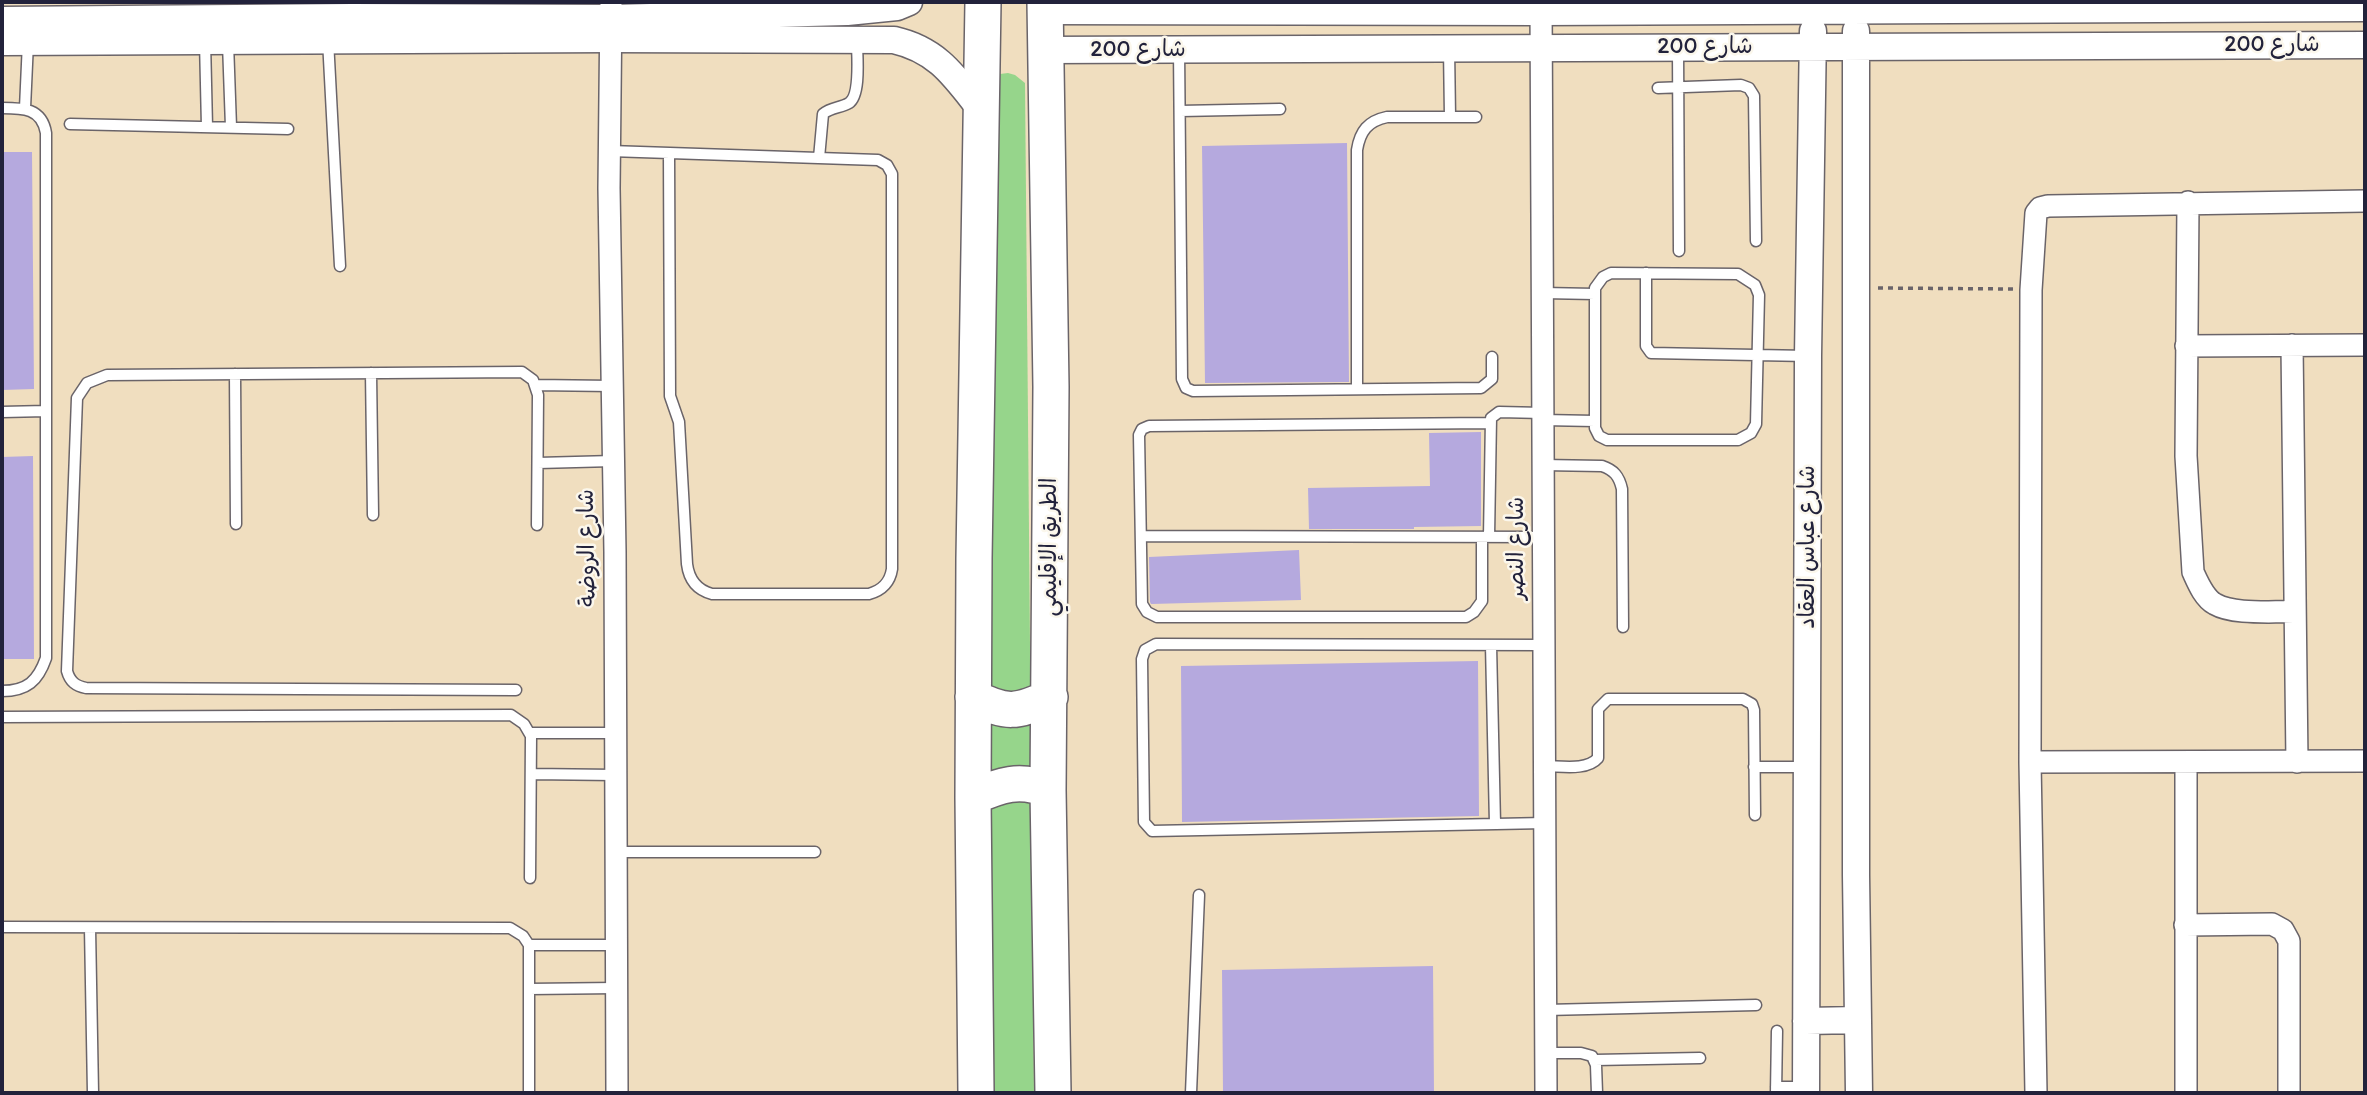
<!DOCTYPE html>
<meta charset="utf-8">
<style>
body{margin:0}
#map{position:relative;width:2367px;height:1095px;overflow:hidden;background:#f0debf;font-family:Itim,sans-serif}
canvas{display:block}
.frame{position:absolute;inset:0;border:4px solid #22223b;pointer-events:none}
</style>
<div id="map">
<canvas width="2367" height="1095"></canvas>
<div class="frame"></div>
</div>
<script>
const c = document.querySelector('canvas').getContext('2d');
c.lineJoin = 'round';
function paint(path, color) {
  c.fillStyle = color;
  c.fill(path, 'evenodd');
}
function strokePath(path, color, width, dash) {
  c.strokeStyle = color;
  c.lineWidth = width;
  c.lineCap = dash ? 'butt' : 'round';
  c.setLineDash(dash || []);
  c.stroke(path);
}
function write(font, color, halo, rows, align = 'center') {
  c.font = font + ' Itim,"Playpen Sans Arabic",sans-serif';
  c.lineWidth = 5;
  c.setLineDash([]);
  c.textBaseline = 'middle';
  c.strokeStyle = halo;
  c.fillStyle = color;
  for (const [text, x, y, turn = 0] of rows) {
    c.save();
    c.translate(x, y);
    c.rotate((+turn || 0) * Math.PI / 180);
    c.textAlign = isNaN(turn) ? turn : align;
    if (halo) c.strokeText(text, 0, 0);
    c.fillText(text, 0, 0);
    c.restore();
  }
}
const green = new Path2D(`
 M1008,73L1015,75L1025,83L1034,1093H992L990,620L993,79L1000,74Z`);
const building = new Path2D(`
 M1347,143L1349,382L1205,383L1202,146Z
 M2,152H32L34,389L2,390Z
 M1481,432V526L1414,527V529H1309L1308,488L1430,486L1429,433Z
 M33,456L34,659H2V457Z
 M1299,550L1301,600L1151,604L1150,602L1149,557Z
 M1478,661L1479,816L1182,822L1181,666Z
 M1433,966L1434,1093H1223L1222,970Z`);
const path = new Path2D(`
 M1878,288L2014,289`);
const service = new Path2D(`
 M328,40L340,266
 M205,41L207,127
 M228,43L231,127
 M1449,48L1450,117
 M1678,48L1679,251
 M1179,49L1182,379L1186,388L1193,391L1481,388L1492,379V357
 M1658,88L1741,85L1749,88L1754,96L1756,241
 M2,108C23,108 42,108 46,133V658C38,681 27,691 2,691
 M25,108L28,42
 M1180,111L1280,109
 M70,124L288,129
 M610,151L878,160L887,165L892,174V569C890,582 883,590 869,594H712C697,590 689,580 687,564L679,422L670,396L669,153
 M819,158L823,114C831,107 841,108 849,103C861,95 857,56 857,42
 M1611,273L1738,274L1755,285L1759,295L1756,424L1751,433L1738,440H1607L1599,436L1595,428V288L1603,277Z
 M1646,273V346L1651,353L1808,356
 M1543,293L1595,294
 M371,373L373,515
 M235,374L236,524
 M535,385L612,386
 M1357,389V150C1360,131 1368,121 1387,117H1476
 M2,412L46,411
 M1543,420L1595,421
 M538,463L613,461
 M1543,465L1602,466C1614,470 1619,476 1622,489L1623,627
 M1141,536L1544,537
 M1482,537V601L1474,612L1466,617H1157L1147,612L1142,604L1139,435L1142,429L1149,426L1489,423
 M1489,537L1491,418L1499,412L1543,413
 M1491,645L1495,824
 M1544,645L1156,644L1145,650L1142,659L1144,822L1152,831L1545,823
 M516,690L86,688C76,686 70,682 67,671L77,398L87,383L107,375L522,372L533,380L538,395L537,525
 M2,717L511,715L524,724L531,736L530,878
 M530,733H615
 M1545,766C1561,766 1587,771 1598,758V709L1608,699H1743L1752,704L1754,710L1755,815
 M1754,767H1808
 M531,774L615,775
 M615,852H815
 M2,927L510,928L523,936L529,945V1093
 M90,928L93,1093
 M529,945H616
 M529,989L616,988
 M1546,1010L1756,1005
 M1546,1053H1581L1592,1056L1596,1065L1597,1093
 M1595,1060L1700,1058
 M1776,1087H1806
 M1191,1093L1199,895
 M1776,1093L1777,1031`);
const minor = new Path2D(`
 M611,2L609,188L615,552L617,1093
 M1541,2L1546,1093
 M2188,202L2186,456L2193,572C2198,583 2204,598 2215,604C2234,615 2273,611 2294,612
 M2292,345L2297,762
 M2186,346L2365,345
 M2030,762L2365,761
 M2186,762V1093
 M2185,925L2272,924L2283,930L2289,941V1093
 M2036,1093L2030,762L2031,290L2036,213L2040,208L2048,206L2365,201`);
const tertiary = new Path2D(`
 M1045,11L1541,12L2365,8
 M2,20L352,17L611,18L847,12L897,7L909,2
 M1856,31V875L1859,1093
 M2,42L610,39L894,40C938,50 955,77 981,110
 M1045,50L2365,45
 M1806,1021L1858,1020
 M1806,1093L1808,356L1813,31`);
const trunk = new Path2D(`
 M1045,2L1051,387L1048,790L1053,1093
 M973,697C1005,714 1018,713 1050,697
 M973,797C1000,785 1020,778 1048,790
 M976,1093L973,797L974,558L983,2`);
const streetNames = [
 ["شارع 200",2272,45],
 ["شارع 200",1705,47],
 ["شارع 200",1138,50],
 ["الطريق الإقليمي",1050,547,-90],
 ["شارع عباس العقاد",1808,547,-90],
 ["شارع الروضة",588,548,-91],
 ["شارع النصر",1517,548,-90]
];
paint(green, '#96d58b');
paint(building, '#b5a9de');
strokePath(service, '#6a6469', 13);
strokePath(minor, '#6a6469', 24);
strokePath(tertiary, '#6a6469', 29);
strokePath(trunk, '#6a6469', 38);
strokePath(path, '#6a6469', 3.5, [5, 5]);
strokePath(service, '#fff', 10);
strokePath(minor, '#fff', 21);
strokePath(tertiary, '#fff', 26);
strokePath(trunk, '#fff', 35);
write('23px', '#22223b', '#fbf7ec', streetNames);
</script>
